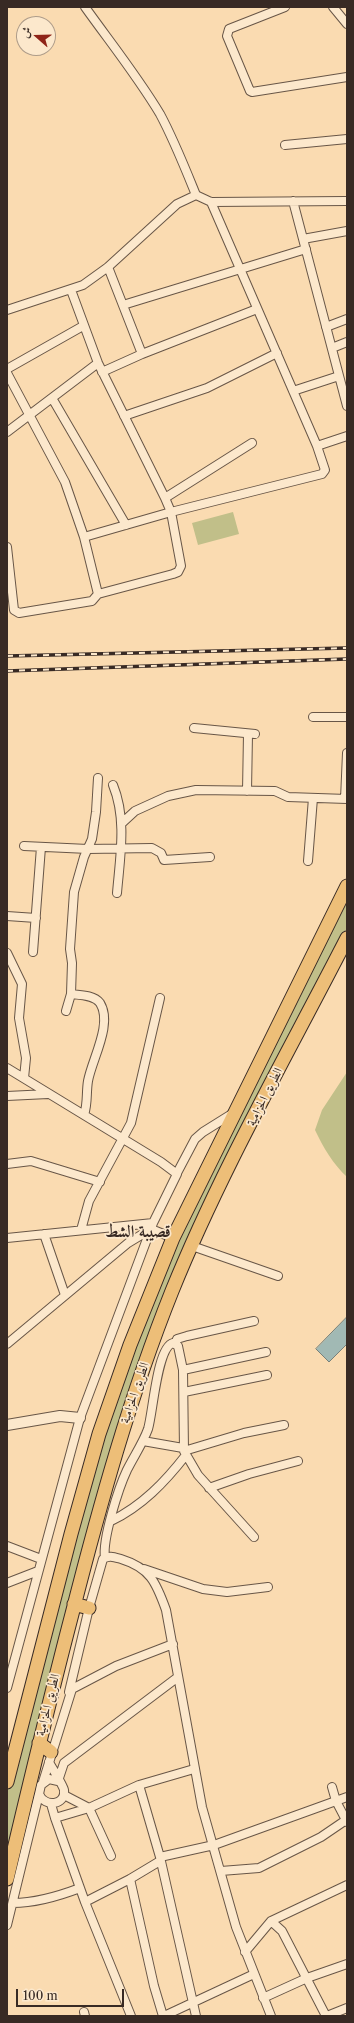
<!DOCTYPE html>
<meta charset="utf-8">
<style>
body{margin:0}
#map{position:relative;width:354px;height:2023px;overflow:hidden;background:#fadbb1;font-family:"Libre Caslon Text",Amiri,serif}
canvas{display:block}
.frame{position:absolute;inset:0;border:8px solid #382a24;pointer-events:none}
.north{position:absolute;left:16px;top:16px;width:40px;height:40px;box-sizing:border-box;background:#fce8cc;border:1px solid #ae9c89;border-radius:50%;rotate:290deg;font-size:11px;font-weight:700;line-height:16px;text-align:center;color:#382a24}
.north::after{content:'';display:block;margin:auto;width:14px;height:18px;background:#8f2418;clip-path:polygon(50% 0,100% 100%,50% 72%,0 100%)}
.scale{position:absolute;left:16px;top:1989px;width:108px;height:18px;box-sizing:border-box;border:2px solid #382a24;border-top:0;padding-left:5px;font-size:12px;line-height:14px;white-space:nowrap;color:#382a24;-webkit-text-stroke:3px #fce8cc;paint-order:stroke}
</style>
<div id="map">
<canvas width="354" height="2023"></canvas>
<div class="frame"></div>
<div class="north">ش</div>
<div class="scale">100 m</div>
</div>
<script>
const c = document.querySelector('canvas').getContext('2d');
c.lineJoin = 'round';
function paint(path, color) {
  c.fillStyle = color;
  c.fill(path, 'evenodd');
}
function strokePath(path, color, width, dash) {
  c.strokeStyle = color;
  c.lineWidth = width;
  c.lineCap = dash ? 'butt' : 'round';
  c.setLineDash(dash || []);
  c.stroke(path);
}
function write(font, color, halo, rows, align = 'center') {
  c.font = font + ' "Libre Caslon Text",Amiri,serif';
  c.lineWidth = 3.5;
  c.setLineDash([]);
  c.textBaseline = 'middle';
  c.strokeStyle = halo;
  c.fillStyle = color;
  for (const [text, x, y, turn = 0] of rows) {
    c.save();
    c.translate(x, y);
    c.rotate((+turn || 0) * Math.PI / 180);
    c.textAlign = isNaN(turn) ? turn : align;
    if (halo) c.strokeText(text, 0, 0);
    c.fillText(text, 0, 0);
    c.restore();
  }
}
const green = new Path2D(`
 M233,512L239,534L198,545L192,523Z
 M347,898V929L250,1118L148,1344L7,1855V1792L105,1428L160,1279Z
 M347,1072V1177C333,1164 323,1147 315,1130L322,1110Z`);
const water = new Path2D(`
 M347,1317V1344L329,1362L316,1349Z`);
const minor = new Path2D(`
 M85,7C110,42 138,77 160,114C174,140 185,168 196,195
 M285,7L229,29L227,36L250,91L252,92L347,77
 M333,7L347,24
 M285,145L347,139
 M293,201L347,406
 M303,239L347,231
 M108,267L142,354
 M123,305L306,249
 M7,310L83,285L108,267L177,204L196,195L211,202L347,201
 M326,327L347,319
 M332,348L347,342
 M7,369L83,326
 M102,372L142,354L257,309
 M7,373L65,482L84,537L98,594
 M293,391L339,376
 M52,398L126,525
 M124,416L207,388L277,353
 M7,432L98,363
 M317,446L347,436
 M165,498L252,443
 M84,537L171,512L322,474L325,470L317,446L211,202
 M7,547L14,610L19,613L92,601L98,594L173,574L178,572L181,566L171,512L165,498L98,363L71,290
 M313,717H347
 M194,728L255,734
 M113,785C127,819 120,857 117,893
 M247,791L248,734
 M345,799L347,753
 M122,823L135,811L168,796L196,790L275,791L288,797L347,799
 M24,846L88,849L152,848L161,853L164,860L210,857
 M308,861L313,798
 M7,916L36,918
 M33,952L41,847
 M7,953L22,984L19,1018L26,1058L24,1078
 M71,994C80,995 94,995 100,1003C113,1024 92,1059 88,1081C86,1093 88,1103 84,1115
 M66,1011L71,994L72,963L70,949L74,892L84,857L92,839L96,812L98,778
 M7,1068L161,1162L177,1174L153,1223L80,1418L7,1688
 M7,1096L48,1094
 M7,1164L31,1161L100,1182
 M176,1175L195,1139L203,1132L235,1112
 M81,1230L89,1201L131,1123L160,998
 M44,1234L65,1295
 M7,1238L153,1223
 M192,1246L278,1276
 M176,1343L177,1339L187,1336L254,1321
 M7,1344L128,1243L151,1229L173,1238
 M183,1370L266,1352
 M184,1392L267,1375
 M143,1441L183,1448
 M184,1451L244,1433L284,1425
 M209,1488L249,1474L298,1461
 M111,1521C142,1506 165,1482 186,1455
 M7,1546L41,1559
 M105,1558C102,1539 119,1487 127,1470C134,1456 143,1443 148,1429C153,1413 157,1347 173,1343L178,1346L183,1370L184,1451L198,1475L254,1537
 M144,1569L203,1589L227,1592L268,1587
 M7,1583L38,1571
 M69,1692L89,1608L103,1559C109,1555 114,1557 121,1559C150,1568 156,1582 166,1610L202,1807L236,1927L271,2016
 M49,1762C52,1768 63,1785 64,1790C66,1805 45,1808 39,1794L41,1785L49,1779L58,1781
 M58,1781L64,1763L178,1677
 M43,1782L72,1689L116,1666L173,1644
 M139,1785L160,1857L196,2016
 M332,1787L336,1801L347,1822
 M64,1795L89,1808L111,1856
 M51,1804L55,1818L85,1902L131,2016
 M55,1818L89,1808L139,1785L194,1769
 M160,1857L214,1845L347,1797
 M221,1871L259,1868L321,1837L346,1820
 M130,1879L154,1986L163,2016
 M85,1902L130,1879L160,1861
 M13,1903C35,1903 59,1896 80,1888
 M271,1921L282,1931L326,2016
 M7,1925L39,1794
 M245,1952L271,1921L347,1885
 M263,1998L307,1978L347,1964
 M84,2012L85,2016
 M164,2016L254,1974
 M327,2016L347,2008`);
const tertiary = new Path2D(`
 M7,1425L60,1416L80,1418`);
const trunk = new Path2D(`
 M74,1604L89,1608
 M39,1743L51,1752
 M7,1782L71,1534L99,1434L130,1345L173,1238L347,886
 M7,1879C28,1790 49,1702 72,1614C100,1504 130,1396 172,1291C221,1170 287,1055 347,938`);
const rail = new Path2D(`
 M7,656L347,648
 M7,671L347,659`);
const streetNames = [
 ["الطريق الحزامية",265,1097,-63],
 ["الطريق الحزامية",135,1393,-71],
 ["الطريق الحزامية",48,1705,-76]
];
const districtNames = [
 ["قصيبة الشط",138,1232]
];
paint(green, '#c1bf89');
paint(water, '#a1b9b4');
strokePath(water, '#77807a', 1);
strokePath(minor, '#685647', 10);
strokePath(tertiary, '#685647', 12);
strokePath(trunk, '#382a24', 15);
strokePath(minor, '#fce8cc', 8);
strokePath(tertiary, '#fce8cc', 10);
strokePath(trunk, '#edbe78', 13);
strokePath(rail, '#382a24', 3.5);
strokePath(rail, '#fce8cc', 2, [6]);
write('13px', '#382a24', '#fce8cc', streetNames);
write('bold 17px', '#382a24', '#fce8cc', districtNames);
</script>
